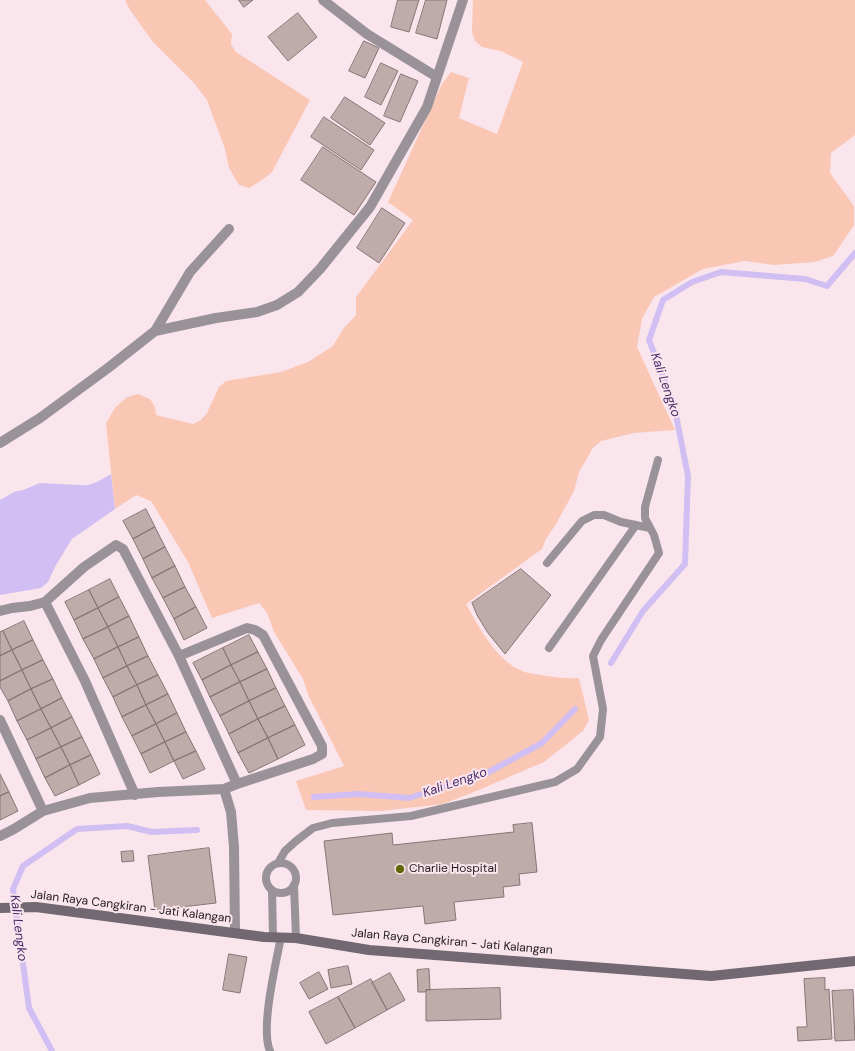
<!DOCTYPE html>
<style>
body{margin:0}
canvas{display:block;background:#fae5ed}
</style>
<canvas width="855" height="1051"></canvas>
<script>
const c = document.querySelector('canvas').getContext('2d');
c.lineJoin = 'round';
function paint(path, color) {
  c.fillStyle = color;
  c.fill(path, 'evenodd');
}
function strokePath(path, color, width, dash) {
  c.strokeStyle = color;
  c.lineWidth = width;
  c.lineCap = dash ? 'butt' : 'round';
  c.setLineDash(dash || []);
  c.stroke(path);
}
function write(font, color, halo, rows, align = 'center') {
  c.font = font + ' "DM Sans",sans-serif';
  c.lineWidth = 4;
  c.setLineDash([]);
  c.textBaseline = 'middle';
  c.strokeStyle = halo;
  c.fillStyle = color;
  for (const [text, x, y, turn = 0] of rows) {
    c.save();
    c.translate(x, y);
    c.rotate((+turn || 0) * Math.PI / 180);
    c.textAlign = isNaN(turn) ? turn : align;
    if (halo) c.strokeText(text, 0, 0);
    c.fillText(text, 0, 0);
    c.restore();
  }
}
const green = new Path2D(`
 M125,0H205L232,34L231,44L236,52L310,100L272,172L262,180L249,188L239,185L229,168L225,149L207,100L194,83L153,42L130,10Z
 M473,0H855V135L831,153L830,173L854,206V225L833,256L815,262L774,265L745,261L703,269L654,297L642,319L637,347L675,430L634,433L601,441L593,448L579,472L574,491L556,524L546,539L542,549L466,604C478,626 497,661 522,671C529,674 538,674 546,676C557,677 567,679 579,678L589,720L583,731L544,762L474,792L443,804L381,811L306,810L296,781L344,766L319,716L309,697L303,679L274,632L267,613L259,603L212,618L188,562L151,501L136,495L115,509L106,423L115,408L127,397L138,394L150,399L155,407L156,415L193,424L201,420L207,413L219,387L226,381L281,372L308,362L333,346L343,329L356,315V297L413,220L388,202L442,84L451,72L469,78L459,118L497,134L523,62L501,51L482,47L475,41L472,32Z`);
const water = new Path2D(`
 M111,474L115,509L72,539L56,565L48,582L41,588L0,595V500L14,492L23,490L40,483L79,485H88L97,482Z`);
const stream = new Path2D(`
 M611,663L643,611L685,564L688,476L674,405L649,340L663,300L692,282L721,272L805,279L827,286L855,253
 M314,797L359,794L409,798L485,774L542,743L575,709
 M52,1051L29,1008L13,889L23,866L77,829L127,826L152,832L197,830`);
const building = new Path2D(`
 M239,0H253L244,7Z
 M398,0H419L409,32L391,27Z
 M426,0H447L437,39L416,33Z
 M298,13L317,37L288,61L268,37Z
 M364,41L379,48L365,78L349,71Z
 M381,63L398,71L381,105L365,97Z
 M401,74L418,81L400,122L384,116Z
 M345,97L385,123L370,145L331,118Z
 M324,117L374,150L361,170L311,137Z
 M323,147L376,182L354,215L301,180Z
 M382,208L405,223L379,263L357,248Z
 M146,509L155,527L133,539L123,521Z
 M155,527L165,547L143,559L133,539Z
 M165,547L175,566L152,578L143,559Z
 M175,566L185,587L163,598L152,578Z
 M521,569L551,595L505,654L488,633L477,615L472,603Z
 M110,579L119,597L98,608L89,590Z
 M185,587L196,607L174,619L163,598Z
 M89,590L98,608L74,620L65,602Z
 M119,597L129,616L108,627L98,608Z
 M196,607L207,628L184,640L174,619Z
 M98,608L108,627L83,639L74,620Z
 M129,616L139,637L118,647L108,627Z
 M24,621L33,640L12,650L3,631Z
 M108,627L118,647L94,659L83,639Z
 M3,631L12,650L0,656V632Z
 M249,635L258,652L231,665L223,648Z
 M139,637L148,656L127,666L118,647Z
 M33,640L43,660L22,670L12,650Z
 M118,647L127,666L103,678L94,659Z
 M223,648L231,665L202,680L193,663Z
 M12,650L22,670L0,681V656Z
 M258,652L267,669L240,682L231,665Z
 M148,656L158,675L137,685L127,666Z
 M43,660L53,679L31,689L22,670Z
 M231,665L240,682L210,697L202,680Z
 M127,666L137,685L113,697L103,678Z
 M267,669L276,688L249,701L240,682Z
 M22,670L31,689L8,701L0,687V681Z
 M158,675L168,694L146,705L137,685Z
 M53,679L62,698L41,709L31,689Z
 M240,682L249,701L220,716L210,697Z
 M137,685L146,705L122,717L113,697Z
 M276,688L285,706L258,719L249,701Z
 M31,689L41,709L17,721L8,701Z
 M168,694L177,713L156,724L146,705Z
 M62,698L72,717L51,728L41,709Z
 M249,701L258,719L229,734L220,716Z
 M146,705L156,724L132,736L122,717Z
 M285,706L295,725L268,738L258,719Z
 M41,709L51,728L27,740L17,721Z
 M177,713L186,732L165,742L156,724Z
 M72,717L82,737L61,747L51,728Z
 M258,719L268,738L238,753L229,734Z
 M156,724L165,742L141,754L132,736Z
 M295,725L305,745L278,759L268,738Z
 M51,728L61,747L36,759L27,740Z
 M186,732L196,751L174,761L165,742Z
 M82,737L91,755L70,765L61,747Z
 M268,738L278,759L249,773L238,753Z
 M165,742L174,761L150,773L141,754Z
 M61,747L70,765L45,778L36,759Z
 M196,751L205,769L183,779L174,761Z
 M91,755L100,774L79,785L70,765Z
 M70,765L79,785L55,796L45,778Z
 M0,774L9,792L0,796Z
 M9,792L18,811L0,820V796Z
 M532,823L537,872L519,874L520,885L503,887L504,897L454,902L456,920L425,924L423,906L333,915L324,841L392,833L393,845L514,832L513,825Z
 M209,848L216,903L155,910L148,856Z
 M133,851L134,861L122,862L121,852Z
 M229,954L247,957L240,993L223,990Z
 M348,966L352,984L331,988L328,970Z
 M429,969L430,990H426L425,992H418L417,970Z
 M319,972L328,989L309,999L300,983Z
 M390,973L405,1000L387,1010L372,983Z
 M825,978V990L829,989L832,1039L798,1041L797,1027H807L804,979Z
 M371,979L387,1010L355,1028L338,997Z
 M500,988L501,1019L426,1021V990Z
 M853,990L855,1040L835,1041L832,991Z
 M338,997L355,1028L326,1044L309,1012Z`);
const lane = new Path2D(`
 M547,563L582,521L594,515H604L621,522L650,528
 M549,648L636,525
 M278,863L285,851L296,841L313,828L332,823L411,816L555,782L577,769L600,737L603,709L593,656L601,640L659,553L654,535L645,518V507L658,460
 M266 878a15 15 0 1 1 30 0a15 15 0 1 1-30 0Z
 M294,885L296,938
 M272,890L273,937
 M270,1051C260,1029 276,963 281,937`);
const street = new Path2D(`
 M323,0L367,34L437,77
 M155,331L190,272L229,229
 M0,443L40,418L108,368L155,331L216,318L257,312L277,305L298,292L320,269L370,207L427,107L463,0
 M45,602L85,681L135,795
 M0,611L12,608L30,606L45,602L84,567L116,545L123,549L179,656L237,784
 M0,720L43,811
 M224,789L231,812L234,847L235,932
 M0,836L14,829L43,811L90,798L158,792L224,789L237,784L313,759L322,754V746L263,635L255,630L247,628L179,656`);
const secondary = new Path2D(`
 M0,908L36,907L264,937L296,938L369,950L711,976L855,961`);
const markers = [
 [400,869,5,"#606708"]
];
const poiNames = [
 ["Charlie Hospital",409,869]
];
const streetNames = [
 ["Jalan Raya Cangkiran - Jati Kalangan",131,907,7],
 ["Jalan Raya Cangkiran - Jati Kalangan",452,942,5]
];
const waterNames = [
 ["Kali Lengko",665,385,71],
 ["Kali Lengko",455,783,-19],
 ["Kali Lengko",18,928,83]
];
paint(green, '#fac7b5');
paint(water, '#d1bef2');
strokePath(stream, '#d1bef2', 6);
paint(building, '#c0abab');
strokePath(building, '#887475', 1);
strokePath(lane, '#999299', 8);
strokePath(street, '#999299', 10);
strokePath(secondary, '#716871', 10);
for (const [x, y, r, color] of markers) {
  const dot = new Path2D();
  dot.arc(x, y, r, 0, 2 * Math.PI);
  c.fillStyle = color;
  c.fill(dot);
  strokePath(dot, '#fae5ed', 1.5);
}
write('12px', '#20191c', '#fae5ed', poiNames, 'left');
write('12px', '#20191c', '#fae5ed', streetNames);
write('italic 13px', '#472c6a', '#fae5ed', waterNames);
</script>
